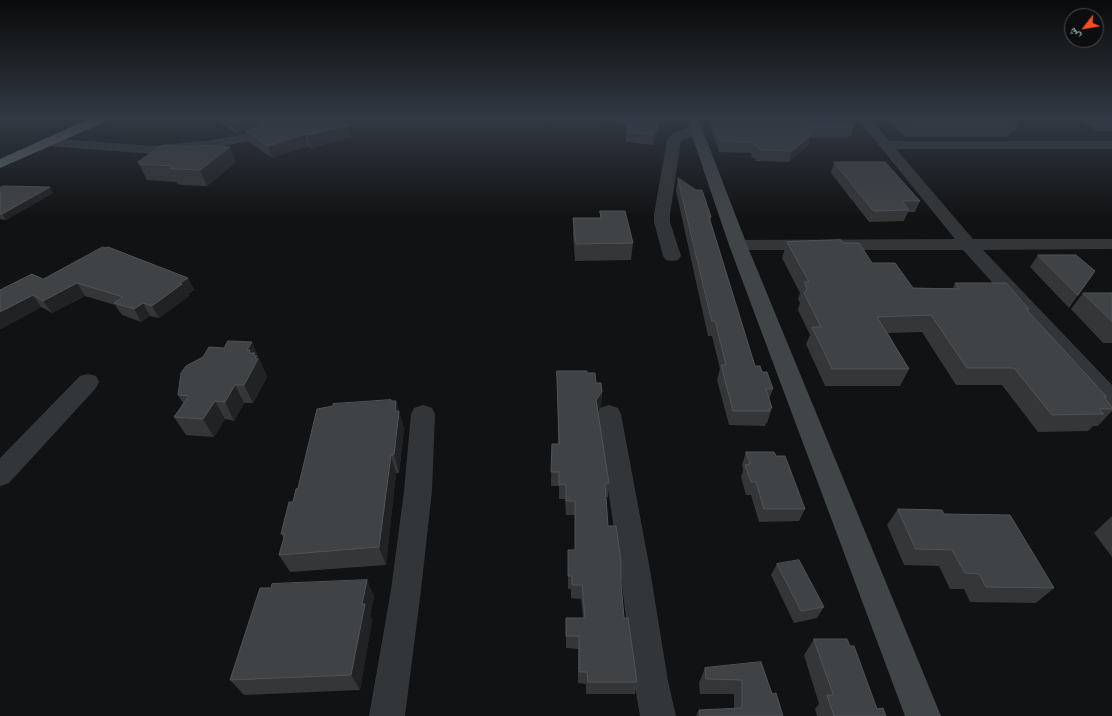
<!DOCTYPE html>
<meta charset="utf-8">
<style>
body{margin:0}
#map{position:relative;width:1112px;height:716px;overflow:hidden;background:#111213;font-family:Roboto,"Noto Naskh Arabic",sans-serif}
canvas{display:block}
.north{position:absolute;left:1064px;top:8px;width:40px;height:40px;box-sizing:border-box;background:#0c0d0e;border:1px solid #484e50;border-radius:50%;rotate:239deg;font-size:11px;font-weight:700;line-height:16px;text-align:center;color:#a2b0b4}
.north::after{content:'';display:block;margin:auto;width:14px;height:18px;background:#fa4d21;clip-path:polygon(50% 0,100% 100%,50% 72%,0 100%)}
</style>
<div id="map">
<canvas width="1112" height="716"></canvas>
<div class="north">ش</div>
</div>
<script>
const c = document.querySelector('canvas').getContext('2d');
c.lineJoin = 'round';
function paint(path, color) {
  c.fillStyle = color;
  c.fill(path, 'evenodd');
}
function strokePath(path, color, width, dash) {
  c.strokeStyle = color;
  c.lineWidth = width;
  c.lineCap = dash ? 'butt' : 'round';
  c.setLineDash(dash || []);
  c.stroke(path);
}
const street = new Path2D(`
 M597,118H697L696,121L691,122C661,123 628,128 598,121Z
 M857,118H870L889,141H1112V149H896L973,239H1112V249L983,250L1112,385V409L1104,406L963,250H738L732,249L729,245L732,241L738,240L955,239Z
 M697,125L702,126L704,129L702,132L681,141L670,214V222L681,256L678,260L672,261L666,260L663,256L654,222V214L667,140L673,133Z
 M260,131L265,132L267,135L265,138L212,148L153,154L49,146L44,145L42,142L44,139L49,138L153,146L212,140Z
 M88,374L96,376L99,382L96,388L9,483L0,486V458L80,376Z
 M423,405L432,408L435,414L432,491L421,590L405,716H369L391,590L404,491L411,414L414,408Z
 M609,405L618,408L621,414L650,570L668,681L676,716H640L634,681L620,570L597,414L600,408Z`);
const secondary = new Path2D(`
 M686,118H698L747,245L941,716H905L729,245Z`);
const highway = new Path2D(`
 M91,118H108L107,121L0,168V159Z`);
const wall = new Path2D(`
 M214,118H298L352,137L311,148L308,146L272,158L249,142L246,132L237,134Z
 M526,118H556L547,122L533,119L530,120Z
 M711,118H858L857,120H850L854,125L851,136H848V138H810L807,146L789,162L756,161L755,158H752L751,153L719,152L710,125Z
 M872,118H1019L1020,120L1015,131H1011L1008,137H905L888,121H874Z
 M1079,118H1112V131H1097Z
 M660,119L659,129L653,145L626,142V137L627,127Z
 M138,162H236L207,186L181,185L178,184L176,182L147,180Z
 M834,162L920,201L915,212H908L904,221L869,222L831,173Z
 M678,178L711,217L710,221L755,366L762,372L773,389L769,399L772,408L767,423H766L765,426L729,425L717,380L720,369L712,336H708L676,191Z
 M0,188L53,193L6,220L0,219Z
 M600,211L633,243L631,260L575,261L573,235V218H600Z
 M787,242L843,243L872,263L913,288H953L955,283L1029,309L1028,311L1107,397L1105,399L1112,407V411L1098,426H1093L1088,431L1038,432L1002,385H956L922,332L888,333L909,369L900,386H825L806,344L810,335L798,310L800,303L798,299L800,293L782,258Z
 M1038,255L1095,271L1069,308L1030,267Z
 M188,278L194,290L188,294L189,296L159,318L150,316L141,322L122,315L115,305L85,296L52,313L41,307L1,329L0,328V290L43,279Z
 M1083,293H1112V343H1103L1071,309Z
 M224,348L260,360V361L267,377L253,403H244L234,421L225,419L214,437L186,435L174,417L183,403L178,395Z
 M557,371L587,373L596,383L602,392L601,406L598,410L609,483L608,497H606L608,526L621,583L624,618L637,682L635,694H586V684L578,683V649L566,648V618H583L581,599L571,598V589H568V550H575V515H566L565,499H559V486H551L552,444H558Z
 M391,400V401H396L404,429L399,473H396L386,565L290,572L279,555L284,539L281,534L293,502L333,406Z
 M746,452L776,456L805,509L799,521L759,522L751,495H746L741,477L743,470L742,465Z
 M898,509L944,514L1054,588L1036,603L970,602L964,589H950L939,566L904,565L887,525Z
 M1112,516V557L1094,533Z
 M777,564L824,607L817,618L794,623L771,575Z
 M367,580L374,597L370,616L372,620L360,690L244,695L230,680L271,588Z
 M814,639L877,709L886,716H817L815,709L819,704L804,655Z
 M761,662L772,694L783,716H696L699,710L734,709V694H700L699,683L705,668Z`);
const shadedWall = new Path2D(`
 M252,118H256L260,130H245L246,132L237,134L232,122Z
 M547,118H556L547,122Z
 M660,119L659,129L653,145L654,135Z
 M349,125L352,137L311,148L307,135Z
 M305,134L308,146L272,158L268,146Z
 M811,135L807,146L789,162L792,151Z
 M230,147L236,162L207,186L200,170Z
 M50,187L53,193L6,220L2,214Z
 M188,278L194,290L188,294L189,296L159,318L152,306L180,283Z
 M77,283L85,296L52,313L43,301Z
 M33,295L41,307L1,329L0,327V312Z
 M143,303L150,316L141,322L134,309Z
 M252,342L260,360V361L267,377L253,403L244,385L247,350Z
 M235,385L244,403L234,421L225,402Z
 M602,392L601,406L596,414V400Z
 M215,401L225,419L214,437L203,419Z
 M396,401L404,429L399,473L394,455L395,411Z
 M391,455L396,473L386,565L379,547Z
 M367,580L374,597L370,616L372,620L360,690L351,675L362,604Z`);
const building = new Path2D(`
 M227,118H252L232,122Z
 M258,118H298L300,119L303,118H337L349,125L307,135L305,134L268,146L245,130L262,127L264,122L262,119Z
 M630,118H652L660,119L654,135L627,132L629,127H627Z
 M713,118H848L854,125H850L852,127L805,128L811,135L792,151L759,150L757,146H755L753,142L721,141Z
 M901,118H1019L1020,120H1014L1013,127H910Z
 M1098,118H1112V121H1103Z
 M163,145L197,147L200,145L230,147L200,170L174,169L170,168L173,166L139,164L141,162H138Z
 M834,162H885L920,201H902L909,210L874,211Z
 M678,178L696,190H702L711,217H709L755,366H760L762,372H767L773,389H766L772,408H769L770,411H733L721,365H726L715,321H712Z
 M3,186L50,187L2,214H0V188Z
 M600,211H625L633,243L576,244L573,218H601Z
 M841,240L843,243H859L872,263H895L913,288L959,289L955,283H1006L1029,309H1026L1107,397H1104L1112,407V409H1099L1104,414L1052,415L1014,368H967L931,315L877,317L909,369H832L812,327H821L804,293L807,289L804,282H809L787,242Z
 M103,247L105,248L108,247L188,278L180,283L182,284L152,306L143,303L134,309L114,303L123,297L77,283L43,301L33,295L0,312V290L32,274L43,279Z
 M1038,255H1076L1095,271L1078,295Z
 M1083,293H1112V321Z
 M228,341L252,342L247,350H250L249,353H255L253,355L257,356L255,358L258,359L244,385H235L225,402L215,401L203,419L174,417L189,396L178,395L181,373L186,366L203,357L209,347L224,348Z
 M557,371H587V373H595L596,383H601L602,392L596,400L609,483H605L608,526H616L621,561V583L624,618H628L637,682H588L587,672H579V636H566V618H585L582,585H572V576H568V550H575V501H566V484L559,485V472H551L552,444H559Z
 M391,400V401H396L395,411H399L394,455H391L379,547L279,555L285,534H281L289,502H293L296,489L298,488L317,409L333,406V404Z
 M746,452H774L776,456H785L805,509H764L756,482H751L745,465L750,464Z
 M898,509L942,510L944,514L1010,515L1054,588L986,587L979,574L965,573L952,550L916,549Z
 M799,560L824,607L801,611L777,564Z
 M367,580L362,604H365L351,675L230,680L260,588H271L272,584Z
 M814,639H847L850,646H854L877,709L883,708L886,716H834L827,695H833Z
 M761,662L772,694L776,693L783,716H700L699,710L742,708V680L706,679L705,668Z`);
paint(street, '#323638');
paint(secondary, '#404548');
paint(highway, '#5e6669');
paint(wall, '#343638');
paint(shadedWall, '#212224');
paint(building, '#404346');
strokePath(building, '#4f5457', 1);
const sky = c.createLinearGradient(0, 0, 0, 218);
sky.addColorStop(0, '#090a0a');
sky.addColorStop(0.54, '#323944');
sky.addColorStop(1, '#32394400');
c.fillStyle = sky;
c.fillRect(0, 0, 1112, 218);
</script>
